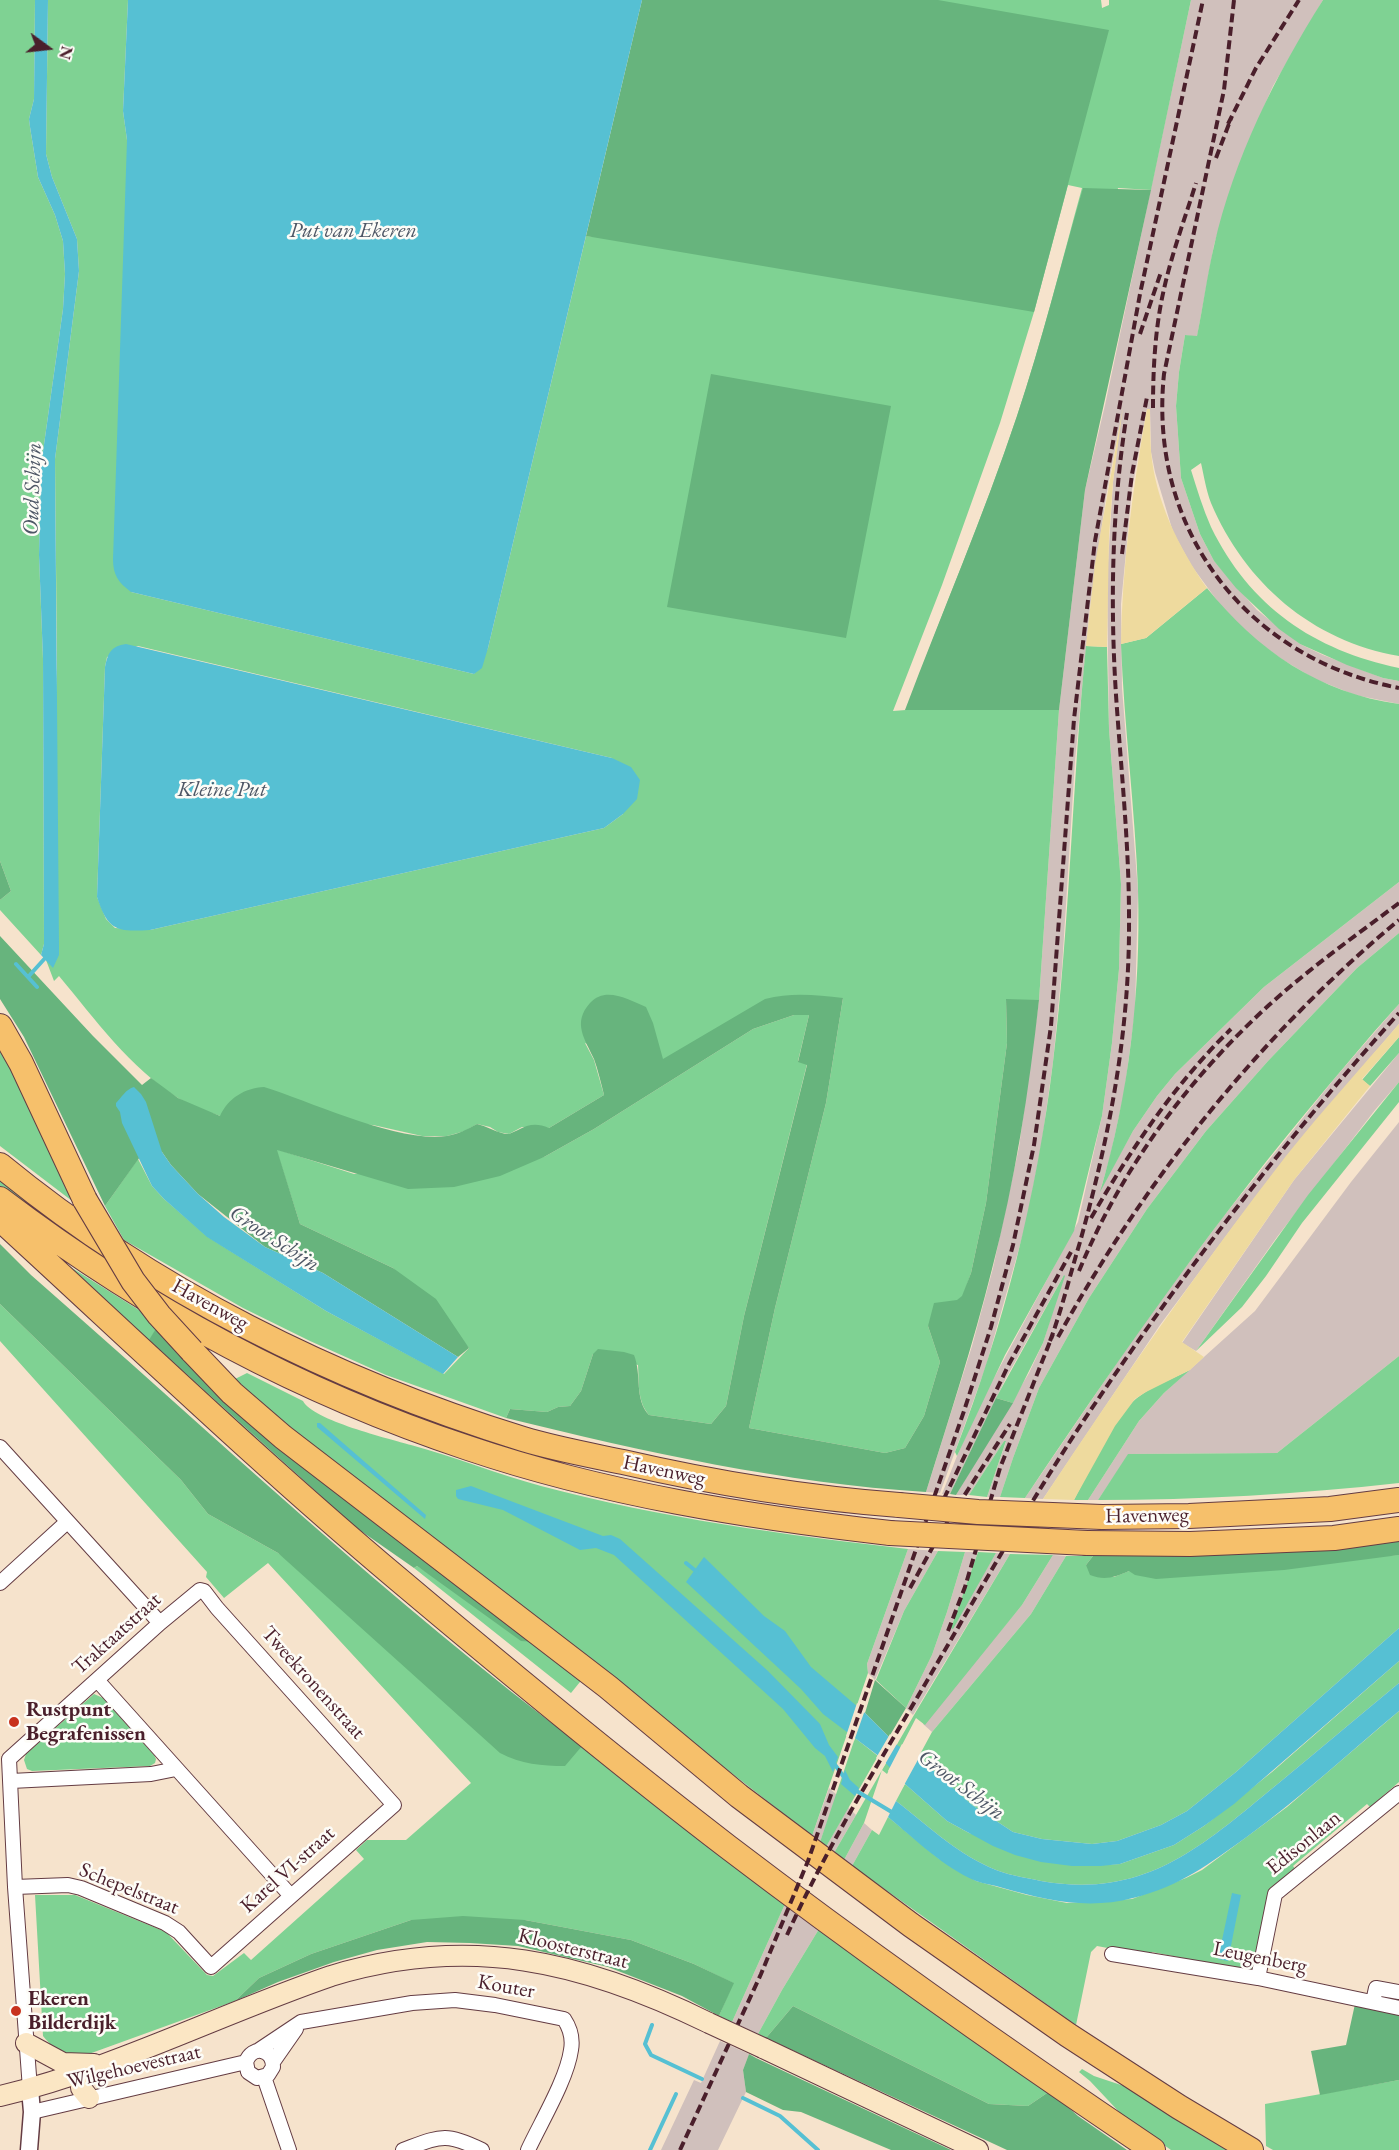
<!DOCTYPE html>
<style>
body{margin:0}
#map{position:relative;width:1399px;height:2150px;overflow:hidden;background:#f6e3cc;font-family:"EB Garamond",serif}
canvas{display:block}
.north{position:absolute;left:18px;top:18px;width:60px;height:60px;-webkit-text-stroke:4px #fdfcf7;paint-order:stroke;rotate:105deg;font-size:16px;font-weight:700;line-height:24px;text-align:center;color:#4a1f2b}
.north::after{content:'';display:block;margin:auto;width:21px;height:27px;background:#4a1f2b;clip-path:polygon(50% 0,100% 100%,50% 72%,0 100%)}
</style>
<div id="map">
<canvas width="1399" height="2150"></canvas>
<div class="north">N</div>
</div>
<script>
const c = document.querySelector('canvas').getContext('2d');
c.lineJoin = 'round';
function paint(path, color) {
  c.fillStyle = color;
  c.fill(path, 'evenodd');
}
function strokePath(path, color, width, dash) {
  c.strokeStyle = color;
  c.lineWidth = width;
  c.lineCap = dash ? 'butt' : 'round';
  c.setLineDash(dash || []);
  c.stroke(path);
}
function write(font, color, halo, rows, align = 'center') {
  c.font = font + ' "EB Garamond",serif';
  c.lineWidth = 5;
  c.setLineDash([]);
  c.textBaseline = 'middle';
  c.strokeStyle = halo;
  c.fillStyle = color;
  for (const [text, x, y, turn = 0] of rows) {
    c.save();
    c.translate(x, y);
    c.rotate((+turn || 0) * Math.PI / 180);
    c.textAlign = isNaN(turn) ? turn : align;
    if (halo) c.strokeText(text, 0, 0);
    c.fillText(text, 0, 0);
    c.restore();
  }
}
const industrial = new Path2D(`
 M1191,0H1323L1273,86L1252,134L1233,183L1214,245L1197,337L1185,335L1179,372L1176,406L1181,478L1200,534L1214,561L1257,610L1300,644L1323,655L1383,678L1399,681V704L1355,695L1315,679L1283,660L1253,638L1224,610L1191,565L1173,532L1155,472L1151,452L1150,409H1147L1132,489L1121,604L1122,688L1138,891L1135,1012L1124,1094L1110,1157L1101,1188L1133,1131L1157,1096L1175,1074L1264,987L1399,882V933L1357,968L1268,1061L1206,1131L1147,1209L1089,1298L1039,1388L1013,1458L1000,1497H987L1006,1442L1004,1441L969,1495H956L1029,1373L1043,1343L1064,1275L1006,1378L950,1494H942L957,1456L981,1402L1078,1222L1102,1116L1112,1043L1119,969L1121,884L1109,729L1107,579L1113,482L1120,423L1106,497L1090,607L1075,761L1062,968L1053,1062L1042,1141L1027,1220L986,1366L940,1493L926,1492L972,1346L993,1268L1019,1147L1039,1000L1059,710L1085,490L1105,405Z
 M1399,1004V1024L1288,1155L1235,1224L1160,1325L1043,1499L1025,1498L1146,1320L1223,1217L1335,1078Z
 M1399,1053V1082L1375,1110L1277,1237L1196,1351L1182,1343L1294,1180Z
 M1399,1122V1356L1277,1453L1129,1454L1098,1500H1088L1139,1421L1164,1393L1255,1311L1351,1182Z
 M908,1549L938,1551L904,1611L875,1680L868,1673L867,1664Z
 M965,1552H978L951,1628L996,1553L1010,1554L913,1715L906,1708L932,1655L947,1612Z
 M1053,1555L1066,1556L1031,1614L932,1732L923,1724L1022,1605Z
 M829,1788L837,1795L820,1842L812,1836Z
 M848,1807L856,1815L834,1853L826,1847Z
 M864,1823L872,1830L852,1866L844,1860Z
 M785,1904L819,1929L782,1990L758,2034L732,2022Z
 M720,2041L749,2054L743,2070L746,2092L718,2150H661L694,2080L701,2083Z`);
const green = new Path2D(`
 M0,0H35L34,99L29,119L30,127L38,177L55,215L63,241L65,274L63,309L41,466L39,555L43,659L44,944L41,955L0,910V900L11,891L0,861Z
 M48,0H128L123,111L127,140L131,592L474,674L488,648L586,236L597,237L652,0H1101L1102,8L1109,5V0H1191L1151,190L1118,188L1033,710H1059L1039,1000H1006L1007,1043L986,1203L971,1273L963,1296L928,1326L940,1362L924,1416L905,1448L885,1453L749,1428L775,1308L826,1103L843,998L792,1008L661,1072L585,1043L594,1060L604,1095L549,1128L522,1127L509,1134L498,1132L490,1127L477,1124L465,1131L447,1136H422L373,1125L220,1116C206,1111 191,1106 178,1098C131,1069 94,1018 59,976L54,981L46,960L57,667L55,459L79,271L77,239L52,177L46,154ZM1068,185L1082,188C1061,264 1042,341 1017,416C984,515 942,612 906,710L893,711L942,585L1000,423L1034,312ZM138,646L612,758L623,814L604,828L150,930L115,928L106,919L97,897L105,667L107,657Z
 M1323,0H1399V656C1312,641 1245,583 1211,503C1206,490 1204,476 1201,463L1191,470C1197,489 1203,509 1211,527C1250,607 1314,650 1399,668V681L1383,678L1347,665L1300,644L1279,629L1236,588L1214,561L1200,534L1181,478L1176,406L1179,372L1185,335L1197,336C1203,307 1207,276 1214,246C1234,158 1275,76 1323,0Z
 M1207,588C1257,650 1319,693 1399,704V882L1264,987L1175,1074L1157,1096L1133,1131L1100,1192C1129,1095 1141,991 1138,890C1135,808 1124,726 1121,644L1146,638Z
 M1086,646L1107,647L1109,729L1121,884L1119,969L1112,1043L1102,1116L1074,1231L1005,1355L957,1456L955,1452C1004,1326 1037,1195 1053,1062C1070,923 1072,784 1086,646Z
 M1399,933V1004C1366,1040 1335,1078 1304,1115C1203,1237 1113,1367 1025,1498L1000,1497L1013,1458L1039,1388L1089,1298L1147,1209L1206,1131L1268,1061L1357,968Z
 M794,1015H809L798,1061L807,1064L744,1316L726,1406L711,1424L649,1415C637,1401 639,1382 638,1365L593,1354L581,1391L570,1406L558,1407L547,1412L510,1409L506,1418L386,1375L310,1341L243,1308L124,1240L105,1206L138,1159L152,1186L164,1199L208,1237L326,1311L444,1374L469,1348L393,1268L300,1224L276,1149L354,1174L544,1157L594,1129L753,1029Z
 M0,1036L80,1207L0,1146Z
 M1399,1037V1053L1370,1086L1362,1080Z
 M1399,1082V1102L1302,1223L1266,1276L1242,1307L1196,1351L1308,1195Z
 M0,1176L106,1254L116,1270L0,1186Z
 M61,1261L150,1317L158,1325L150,1340L322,1498L318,1501Z
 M1064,1275L1065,1276L1043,1343L1013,1403L996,1398Z
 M0,1304L181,1480L208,1514L278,1553L582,1746L785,1904L732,2022L719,2016L733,1983L694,1964L631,1940L525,1920H411L311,1954L259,1978L235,2001L86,2055C64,2055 58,2054 43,2036L35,1895H75L166,1932L207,1975L213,1976L244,1953L251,1960L364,1859L356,1850L367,1840H406L471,1783L268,1563L224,1598L206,1577L207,1572L0,1341Z
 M1399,1356V1483C1299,1494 1199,1500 1098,1500L1128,1454L1277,1453Z
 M1190,1370L1164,1393L1139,1421L1088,1500H1074C1089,1471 1112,1418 1137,1398C1152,1386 1172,1379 1190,1370Z
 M247,1373L303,1401C312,1420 390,1439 411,1445C455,1457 497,1474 541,1486C661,1518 784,1535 908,1549L867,1664L868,1673L812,1836L280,1420L235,1379Z
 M1004,1441H1006L987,1497L969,1495Z
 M938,1551L965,1552L947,1612L932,1655L906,1708L876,1680L904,1611Z
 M978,1552L996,1553L953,1629L951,1628Z
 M1010,1554L1053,1555L1022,1605L925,1725L916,1718L887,1774L882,1770L864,1823L844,1860L834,1853L914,1715Z
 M1399,1555V1628L1236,1772L1187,1811L1161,1825L1117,1841L1092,1844L1042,1839L1013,1832L972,1805L918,1758L932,1732L1031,1614L1066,1556H1093L1086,1565L1114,1577L1129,1571Z
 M417,1566L536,1642L584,1677L571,1693L414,1568Z
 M1399,1661V1683C1359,1716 1320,1749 1280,1782C1204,1844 1147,1900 1041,1881C1023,1877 1006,1875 989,1867C954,1851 926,1824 896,1801L905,1784L947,1821L969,1833L1087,1866L1120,1864L1174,1845L1204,1826L1272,1772Z
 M94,1694L103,1698L154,1755L156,1759L155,1763L150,1766L32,1771L27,1769L24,1760L26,1754Z
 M1399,1711V1782L1370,1807L1367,1804L1293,1866L1296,1870L1269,1891L1254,1972L1152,1952L1151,1956L1097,1946L1091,1952L1076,2025L852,1866L872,1830L879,1835L888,1817L938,1858L976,1881L1027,1895L1067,1903L1132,1899L1186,1878L1202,1870L1287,1807Z
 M855,1738L878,1756L826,1847L820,1842Z
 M819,1929L1050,2091L1028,2106L989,2104L793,2006L766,2038L758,2034L782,1990Z
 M1082,2069L1094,2076L1142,2092L1228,2150H1171L1122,2115L1090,2081L1079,2072Z
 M1399,2080V2150H1273L1266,2146L1265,2104Z`);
const forest = new Path2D(`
 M642,0H938L1109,30L1034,312L586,236Z
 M1083,188L1151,190L1085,490L1059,710H905C942,612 984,515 1017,416C1042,341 1061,264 1083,188Z
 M711,374L891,406L846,638L667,607Z
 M0,861L11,891L0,900Z
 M0,936L93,1036L142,1085L151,1078L178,1098L220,1116C228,1098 245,1088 264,1087C312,1102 398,1143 447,1136C458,1134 468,1129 477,1124C486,1126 502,1135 509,1134C512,1133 515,1131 518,1130C529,1124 537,1123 549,1128L604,1095C601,1083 598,1070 594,1059C585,1039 572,1023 590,1003C605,986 628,999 646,1007L653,1023L663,1059L765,999C792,992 816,995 843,998L826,1103L775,1308L749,1428L885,1453L905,1448L924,1416L940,1362L928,1326L934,1303L957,1300L962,1296L971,1273L986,1203L1007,1043L1006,999L1039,1000C1029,1091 1015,1181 992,1269C973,1345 949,1418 926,1492C783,1483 645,1452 506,1418L510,1409L547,1412L558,1407L570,1406L581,1391L593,1354L598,1349L624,1352L634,1355C642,1375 634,1399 649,1415L711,1424L726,1406L744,1316L807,1065L798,1062L809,1015H794L753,1029L594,1129L544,1157L500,1176L454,1187L408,1189L277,1150L300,1224L393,1268L436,1299L469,1348L458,1357L323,1273L265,1247L198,1194L171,1165L162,1152L147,1147L105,1206L24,1037L0,999Z
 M0,1244L31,1275C213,1434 388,1601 582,1746L565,1766C542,1766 521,1764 500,1753L278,1553L208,1514L181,1480L0,1304Z
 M158,1325L536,1642L521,1641L417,1566L414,1568L318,1501L322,1497L149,1340Z
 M996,1398L1013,1403L956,1495L950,1494Z
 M1399,1541V1555L1284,1570L1156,1579L1135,1575L1129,1571C1115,1577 1105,1581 1090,1575L1086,1565L1093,1556H1190Z
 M875,1680L906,1708L889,1737L865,1713Z
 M463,1916L525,1920L631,1940L694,1964L734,1983L719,2016L682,1996L608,1967L518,1946L470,1943L427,1942L377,1950L334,1962L278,1982L235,2001L259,1978L311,1954L411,1920Z
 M1355,2004L1399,2014V2080L1320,2095L1311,2051L1346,2045Z
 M793,2006L989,2104L1028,2106L1050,2091L1078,2116L1127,2150H1007L766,2038Z
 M749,2054L756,2058L951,2150H891L801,2112L783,2110L746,2092L743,2070Z`);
const sand = new Path2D(`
 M1123,407L1113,482L1109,536L1107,647L1086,646L1095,564Z
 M1147,409H1150C1150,423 1150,437 1151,451C1155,500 1179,548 1207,588L1146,638L1121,644C1122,565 1133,487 1147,409Z
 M1399,1024V1037L1362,1079L1370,1086L1294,1180L1182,1342L1204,1357L1190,1370L1146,1392L1135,1399L1115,1426L1074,1500L1043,1499C1120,1382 1200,1267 1286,1156C1322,1111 1361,1068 1399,1024Z`);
const water = new Path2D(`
 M35,0H48L46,154L52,177L77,239L79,271L55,459L59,947V955L53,968L41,955L44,944L43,659L39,555L41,466L63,309L65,274L63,241L55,215L38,177L30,127L29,119L34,99Z
 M128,0H642L488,648L482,668L474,674L131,592C118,582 113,575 113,559L127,140L123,111Z
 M126,644L612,758L631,767L640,780L637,799L623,814L604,828L150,930C117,932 108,931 97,897L105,667C108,653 111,646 126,644Z
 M134,1087L141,1094L146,1102L162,1152L171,1165L198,1194L224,1217L265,1247L323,1273L458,1357L443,1374L326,1311L207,1237L164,1199L152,1186L122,1123L120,1112L116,1106V1103C121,1098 126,1089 134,1087Z
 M317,1423H320L426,1515L425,1519L317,1427Z
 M471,1486L603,1536L611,1535L620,1539L768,1671L820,1724L829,1745L838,1757L833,1772L825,1756L815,1748L783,1709L614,1555L596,1548L580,1550L503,1510L458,1499L456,1496V1490Z
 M704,1557L764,1616L785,1631L811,1667L865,1713L897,1745L925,1763L972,1805L1013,1832L1042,1839L1092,1844L1117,1841L1161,1825L1187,1811L1236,1772L1399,1628V1661L1234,1804L1204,1826L1174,1845L1120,1864L1101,1866H1072L1041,1862L1015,1855L993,1846L947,1821L905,1784L880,1757L823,1714L801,1689L686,1582Z
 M1399,1683V1711C1349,1753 1301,1797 1248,1836C1209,1864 1181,1886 1133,1898C1088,1910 1045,1900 1003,1888C994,1885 984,1884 976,1881C943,1867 915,1839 888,1817L896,1801C926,1824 954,1851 989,1867C1006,1875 1023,1877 1041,1881C1147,1900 1204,1844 1280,1782C1320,1749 1359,1716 1399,1683Z
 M845,1770L850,1780L859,1788L855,1796L841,1784Z
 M1232,1893L1241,1895L1228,1961L1218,1959Z`);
const pier = new Path2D(`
 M857,1703L865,1710L854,1741L846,1736Z
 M890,1734L898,1742L884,1766L876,1758Z
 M902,1744L920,1756L903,1787L888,1771Z`);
const stream = new Path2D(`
 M16,964L37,987
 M28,977L47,956
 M686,1563L697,1572
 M833,1762L846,1780
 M855,1790L895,1814
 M652,2025L645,2044L651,2055L702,2079
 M743,2098L780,2116L818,2150
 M650,2150L676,2094`);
const minor = new Path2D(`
 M0,1447L160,1623
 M0,1583L67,1522
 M97,1680L291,1896
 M9,1759L160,1623L200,1590L204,1591L217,1608L394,1805L211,1967L179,1932L165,1923L81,1888L68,1885L15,1887
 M9,1759L15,1887L30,2089
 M11,1781L151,1774L176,1769
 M1112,1954L1258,1978L1399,2008
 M1258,1978L1275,1894L1399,1793
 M1373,2002L1376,1988L1399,1992
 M259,2050L301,2022L412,2003L455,2000L495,2005L564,2019C570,2028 573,2039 571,2050C567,2079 541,2122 528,2150
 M273,2062L296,2029
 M264,2077L289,2150
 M32,2112L246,2062C252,2045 273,2048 273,2067L268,2075L257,2078L248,2072L246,2062
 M403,2150C441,2136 445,2132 482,2150`);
const tertiary = new Path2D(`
 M29,2150L32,2112L30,2089`);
const secondary = new Path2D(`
 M26,2043L63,2063L94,2064
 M763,2048L978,2150
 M82,2073L81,2088L89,2098
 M0,2096C114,2069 220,2014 331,1976C469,1934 583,1961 709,2023`);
const motorway = new Path2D(`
 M0,1026L21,1063L85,1200
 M0,1165C152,1290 335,1381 523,1439C556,1449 590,1455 623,1462C714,1483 806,1498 899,1505
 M0,1199C142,1307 299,1392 468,1448C604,1494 748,1517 890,1533
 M0,1219C132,1340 261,1464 398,1579C506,1670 616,1761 728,1847C867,1953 1009,2053 1153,2150
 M192,1351L232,1393L283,1437L608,1687L739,1796L911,1925L1068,2035L1179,2107L1251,2150
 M1102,1517L1189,1516L1330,1509L1399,1500
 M1087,1543L1190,1544L1334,1538L1399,1529`);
const rail = new Path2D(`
 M1234,0L1224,90L1164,374C1148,529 1245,658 1399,688
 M1228,124L1256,68L1299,0
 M1216,158L1232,116
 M1140,334L1161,272
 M1153,408C1153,369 1155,328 1164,289C1172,253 1185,218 1196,183
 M1122,554L1132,474L1147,397
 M1091,1218C1131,1149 1174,1085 1231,1029
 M1079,1271C1121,1169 1188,1079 1269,1005C1310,968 1355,936 1399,903
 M1058,1337C1145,1180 1260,1035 1399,920
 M1050,1341C1062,1309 1070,1275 1080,1242C1110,1134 1130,1030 1129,917C1129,843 1121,769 1116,695C1110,602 1112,505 1127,413
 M938,1511L1009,1364L1071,1252
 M910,1588L941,1532L1010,1424
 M948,1631L965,1587L1000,1468L1053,1334
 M787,1935C829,1842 884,1755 935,1667C983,1585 1030,1502 1082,1423C1178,1279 1284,1141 1399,1013
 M680,2150L761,1974L808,1861L964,1411L991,1327L1013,1245L1034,1145L1051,1026L1074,719L1095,541L1140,294L1203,0`);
const secondaryBridge = new Path2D(`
 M709,2023L763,2048`);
const motorwayBridge = new Path2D(`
 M85,1200L133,1281L159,1315L192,1351
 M899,1505L978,1512L1102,1517
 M890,1533L1087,1543`);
const markers = [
 [14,1722,6,"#c8321e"],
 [16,2011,6,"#c8321e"]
];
const streetNames = [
 ["Havenweg",210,1305,29],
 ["Havenweg",664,1471,12],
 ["Havenweg",1147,1516,-1],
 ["Traktaatstraat",117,1634,-42],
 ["Tweekronenstraat",313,1683,48],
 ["Edisonlaan",1304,1843,-39],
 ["Karel VI-straat",288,1870,-42],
 ["Schepelstraat",129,1889,22],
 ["Kloosterstraat",573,1949,14],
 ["Leugenberg",1260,1958,11],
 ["Kouter",506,1987,10],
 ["Wilgehoevestraat",134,2067,-13]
];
const poiNames = [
 ["Rustpunt",26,1710],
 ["Begrafenissen",26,1734],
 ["Ekeren",28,1999],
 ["Bilderdijk",28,2023]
];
const waterNames = [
 ["Put van Ekeren",353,231],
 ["Oud Schijn",33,489,-88],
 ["Kleine Put",222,790],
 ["Groot Schijn",274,1239,33],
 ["Groot Schijn",961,1785,37]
];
paint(industrial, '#d0c0bc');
paint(green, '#7fd293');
paint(forest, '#67b47d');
paint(sand, '#eeda9e');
paint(water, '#56c0d3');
paint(pier, '#f6e3cc');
strokePath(stream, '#56c0d3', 4);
strokePath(minor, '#643c43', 16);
strokePath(tertiary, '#643c43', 19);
strokePath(secondary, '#643c43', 22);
strokePath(motorway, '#643c43', 26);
strokePath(minor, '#fff', 14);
strokePath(tertiary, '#fff', 16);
strokePath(secondary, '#fbe6c4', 20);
strokePath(motorway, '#f6c06b', 24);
strokePath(rail, '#4a1f2b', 4, [9, 4.5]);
strokePath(secondaryBridge, '#643c43', 22, []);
strokePath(motorwayBridge, '#643c43', 26, []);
strokePath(secondaryBridge, '#fbe6c4', 20);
strokePath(motorwayBridge, '#f6c06b', 24);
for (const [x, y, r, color] of markers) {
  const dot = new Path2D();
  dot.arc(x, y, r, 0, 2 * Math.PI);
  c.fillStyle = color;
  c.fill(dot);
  strokePath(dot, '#fdfcf7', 2);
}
write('21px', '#4a1f2b', '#fdfcf7', streetNames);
write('bold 21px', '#4a1f2b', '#fdfcf7', poiNames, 'left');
write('italic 22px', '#4e5766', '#fdfcf7', waterNames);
</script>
